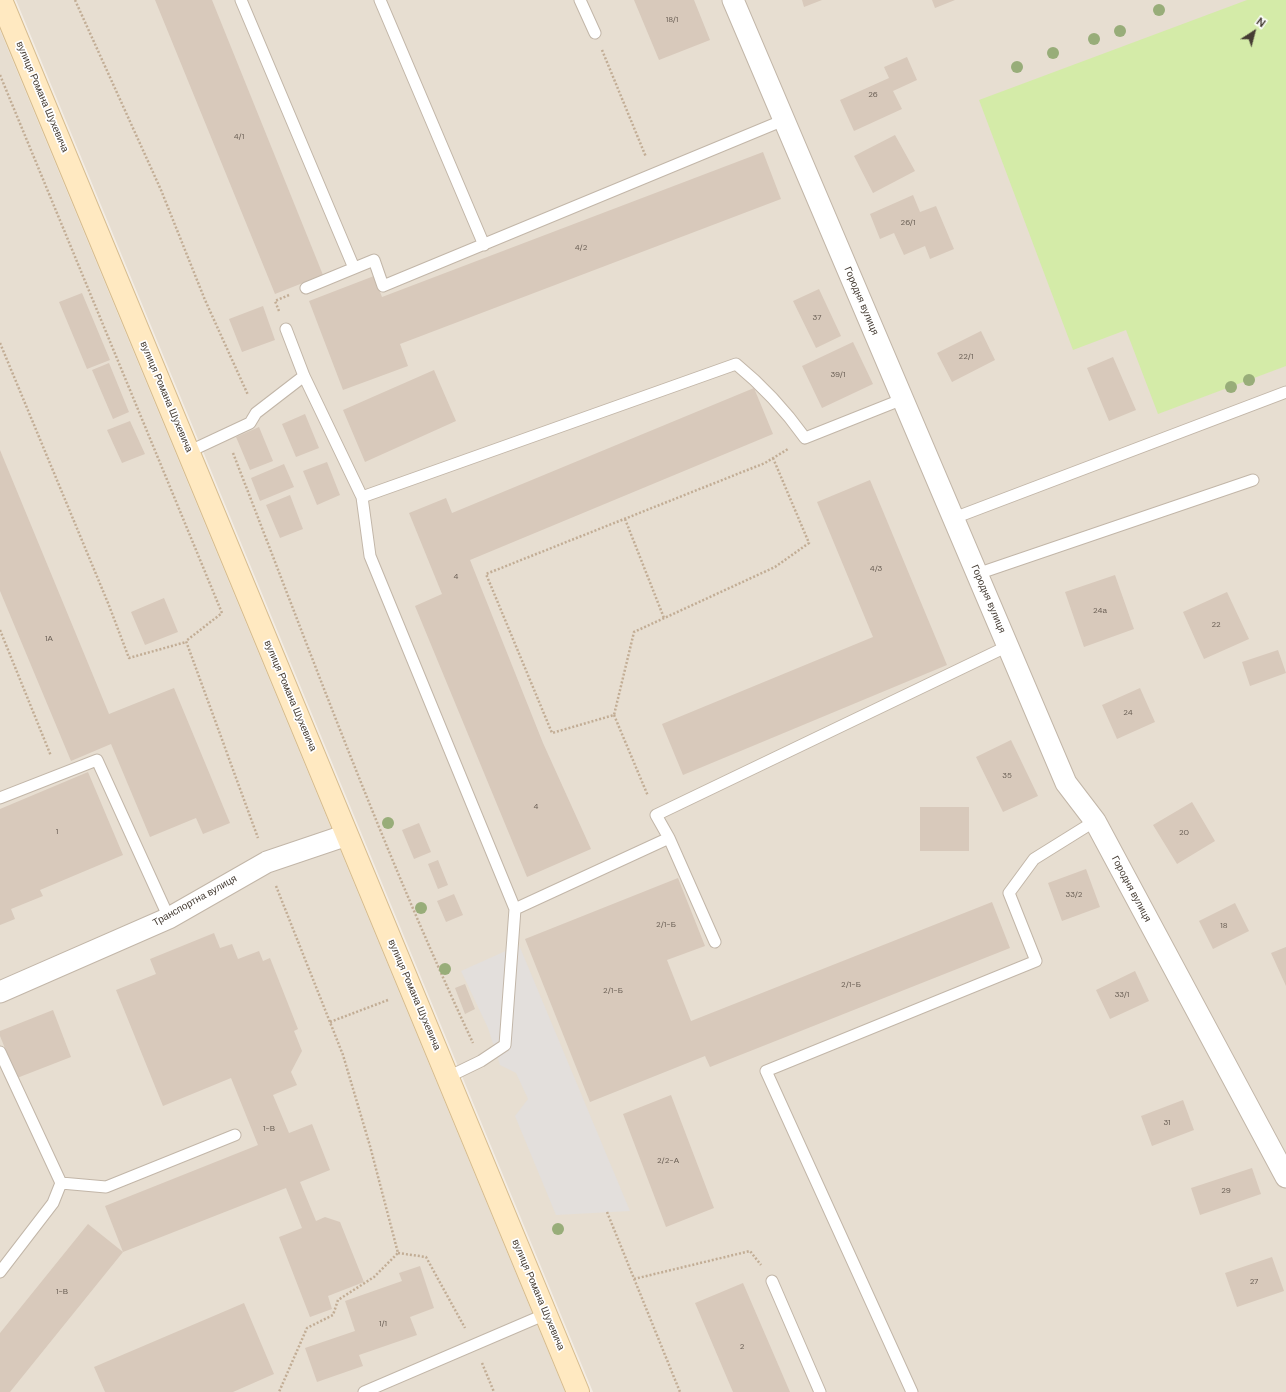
<!DOCTYPE html>
<meta charset="utf-8">
<style>
body{margin:0}
#map{position:relative;width:1286px;height:1392px;overflow:hidden;background:#f3ece3;font-family:"DM Sans",sans-serif}
canvas{display:block}
.north{position:absolute;left:1234px;top:12px;width:40px;height:40px;-webkit-text-stroke:3px #fff;paint-order:stroke;rotate:36deg;font-size:11px;font-weight:700;line-height:16px;text-align:center;color:#453c33}
.north::after{content:'';display:block;margin:auto;width:14px;height:18px;background:#453c33;clip-path:polygon(50% 0,100% 100%,50% 72%,0 100%)}
</style>
<div id="map">
<canvas width="1286" height="1392"></canvas>
<div class="north">N</div>
</div>
<script>
const c = document.querySelector('canvas').getContext('2d');
c.lineJoin = 'round';
function paint(path, color) {
  c.fillStyle = color;
  c.fill(path, 'evenodd');
}
function strokePath(path, color, width, dash) {
  c.strokeStyle = color;
  c.lineWidth = width;
  c.lineCap = dash ? 'butt' : 'round';
  c.setLineDash(dash || []);
  c.stroke(path);
}
function write(font, color, halo, rows, align = 'center') {
  c.font = font + ' "DM Sans",sans-serif';
  c.lineWidth = 3.5;
  c.setLineDash([]);
  c.textBaseline = 'middle';
  c.strokeStyle = halo;
  c.fillStyle = color;
  for (const [text, x, y, turn = 0] of rows) {
    c.save();
    c.translate(x, y);
    c.rotate((+turn || 0) * Math.PI / 180);
    c.textAlign = isNaN(turn) ? turn : align;
    if (halo) c.strokeText(text, 0, 0);
    c.fillText(text, 0, 0);
    c.restore();
  }
}
const residential = new Path2D(`
 M16,0H1286V1392H593Z
 M0,30L565,1392H0Z`);
const green = new Path2D(`
 M1247,0H1286V366L1158,414L1126,330L1073,350L979,100Z`);
const parking = new Path2D(`
 M519,945L630,1211L556,1215L515,1116L528,1099L516,1073L500,1065L488,1028L461,971Z`);
const building = new Path2D(`
 M155,0H212L323,275L275,294Z
 M634,0H694L710,40L659,60Z
 M802,0H822L804,7Z
 M932,0H955L935,8Z
 M907,57L917,80L893,91L902,109L854,131L840,100L889,78L884,67Z
 M895,135L915,171L873,193L854,156Z
 M763,152L781,199L400,344L408,366L343,390L309,301L374,276L382,297Z
 M913,195L920,212L936,206L954,249L930,259L925,246L904,255L894,233L880,239L870,214Z
 M819,289L841,336L816,348L793,301Z
 M82,293L110,360L87,369L59,302Z
 M263,306L275,340L242,352L229,319Z
 M981,331L995,360L952,382L937,353Z
 M853,342L873,384L822,408L802,366Z
 M1113,357L1136,410L1109,421L1087,368Z
 M109,363L129,412L113,419L92,370Z
 M434,370L456,421L365,462L343,410Z
 M754,388L773,434L470,560L543,743L591,849L527,877L415,606L442,594L409,513L446,498L452,513Z
 M305,414L319,448L296,457L282,424Z
 M130,421L145,454L122,463L107,430Z
 M259,427L273,461L250,470L236,437Z
 M0,450L109,714L174,688L230,823L203,834L196,818L150,837L111,744L71,761L0,591Z
 M327,462L340,495L317,505L303,471Z
 M284,464L294,487L260,501L251,478Z
 M870,480L947,665L683,775L662,724L873,637L817,502Z
 M290,495L303,529L280,538L266,505Z
 M1115,575L1134,629L1084,647L1065,592Z
 M1227,592L1249,639L1204,659L1183,612Z
 M164,598L178,632L145,645L131,612Z
 M1278,650L1286,673L1250,686L1242,662Z
 M1140,688L1155,722L1117,739L1102,705Z
 M1011,740L1038,796L1003,812L976,757Z
 M88,772L123,855L40,890L43,896L11,909L15,919L0,925V809Z
 M1192,802L1215,841L1177,864L1153,825Z
 M920,807H969V851H920Z
 M419,823L431,852L414,859L402,830Z
 M438,860L448,885L438,889L428,864Z
 M1086,869L1100,907L1062,921L1048,883Z
 M678,878L705,946L667,960L691,1021L992,902L1010,948L710,1067L705,1056L590,1102L525,939Z
 M454,894L463,915L446,922L437,901Z
 M1235,903L1249,931L1213,949L1199,921Z
 M214,933L220,948L232,944L238,959L259,951L263,961L270,958L298,1029L294,1031L302,1051L291,1072L297,1085L273,1095L289,1133L312,1124L330,1170L300,1182L316,1221L325,1217L340,1222L364,1282L328,1296L332,1309L310,1317L279,1237L302,1228L286,1188L123,1252L105,1206L258,1145L231,1078L163,1106L116,990L156,974L150,959Z
 M1286,947V986L1271,953Z
 M1135,971L1149,1001L1110,1019L1096,990Z
 M465,984L475,1009L465,1014L455,988Z
 M53,1010L71,1057L17,1078L0,1036V1031Z
 M671,1095L714,1208L666,1227L623,1114Z
 M1183,1100L1194,1130L1152,1146L1141,1116Z
 M1252,1168L1261,1194L1200,1215L1191,1188Z
 M88,1224L123,1252L10,1392H0V1333Z
 M1272,1257L1284,1291L1237,1307L1225,1273Z
 M420,1266L434,1308L410,1317L417,1335L359,1355L363,1366L317,1382L305,1348L355,1331L345,1301L402,1281L399,1273Z
 M743,1283L790,1392H733L695,1303Z
 M244,1303L274,1374L233,1392H105L94,1367Z`);
const path = new Path2D(`
 M75,0L161,190L205,300L248,395
 M602,50L646,157
 M0,75L222,613L186,641L258,838
 M279,311L275,301L289,295
 M0,343L108,603L129,658L186,642
 M233,453C310,651 383,851 473,1043
 M773,458L809,543L775,567L634,632L614,715L552,733L486,574L765,463L788,449
 M625,519L664,618
 M0,630L51,756
 M614,715L648,796
 M276,886L343,1055L370,1146L398,1253L374,1277L338,1300L333,1315L307,1328L279,1392
 M330,1022L388,1000
 M607,1212L680,1392
 M398,1253L426,1257L465,1328
 M634,1279L750,1251L761,1265
 M482,1363L494,1392`);
const service = new Path2D(`
 M241,0L354,268
 M380,0L484,245
 M580,0L595,33
 M306,288L374,260L383,286L784,120
 M286,329L304,376L362,497L370,556L515,909L505,1045L481,1061L448,1077
 M188,452L250,423L256,413L304,376
 M362,497L736,364C763,386 785,410 805,438L903,399
 M954,518L1286,392
 M977,574L1253,480
 M0,798L97,760L169,918
 M669,838L715,942
 M515,909L669,838L656,815L1008,646
 M0,1052L61,1183L106,1187L235,1135
 M0,1272L53,1203L61,1183
 M772,1281L820,1392
 M364,1392L546,1314
 M912,1392L766,1071L1036,961L1009,893L1034,859L1095,821`);
const minor = new Path2D(`
 M733,0L1066,783L1095,821L1286,1177
 M0,992L169,918L267,862L347,835`);
const secondary = new Path2D(`
 M1,0L578,1392`);
const trees = [
 [1159,10],
 [1120,31],
 [1094,39],
 [1053,53],
 [1017,67],
 [1249,380],
 [1231,387],
 [388,823],
 [421,908],
 [445,969],
 [558,1229]
];
const numberNames = [
 ["18/1",672,20],
 ["26",873,95],
 ["4/1",239,137],
 ["26/1",908,223],
 ["4/2",581,248],
 ["37",817,318],
 ["22/1",966,357],
 ["39/1",838,375],
 ["4/3",876,569],
 ["4",456,577],
 ["24а",1100,611],
 ["22",1216,625],
 ["1А",49,639],
 ["24",1128,713],
 ["35",1007,776],
 ["4",536,807],
 ["1",57,832],
 ["20",1184,833],
 ["33/2",1074,895],
 ["2/1-Б",666,925],
 ["18",1224,926],
 ["2/1-Б",851,985],
 ["2/1-Б",613,991],
 ["33/1",1122,995],
 ["31",1167,1123],
 ["1-В",269,1129],
 ["2/2-А",668,1161],
 ["29",1226,1191],
 ["27",1254,1282],
 ["1-В",62,1292],
 ["1/1",383,1324],
 ["2",742,1347]
];
const streetNames = [
 ["вулиця Романа Шухевича",42,97,67],
 ["Городня вулиця",861,301,67],
 ["вулиця Романа Шухевича",166,397,67],
 ["Городня вулиця",988,599,67],
 ["вулиця Романа Шухевича",290,696,67],
 ["Городня вулиця",1131,889,62],
 ["Транспортна вулиця",195,901,-29],
 ["вулиця Романа Шухевича",414,995,67],
 ["вулиця Романа Шухевича",538,1295,67]
];
paint(residential, '#e7ded1');
paint(green, '#d4eba8');
paint(parking, '#e3dfdc');
paint(building, '#d8c9bb');
strokePath(service, '#c2b6a8', 13);
strokePath(minor, '#c2b6a8', 23);
strokePath(secondary, '#d6bc8f', 24);
strokePath(path, '#c2ad95', 2.5, [2, 2]);
strokePath(service, '#fff', 11);
strokePath(minor, '#fff', 21);
strokePath(secondary, '#ffe9c1', 22);
c.fillStyle = '#98ad79';
for (const [x, y] of trees) {
  c.beginPath();
  c.arc(x, y, 6, 0, 2 * Math.PI);
  c.fill();
}
write('8px', '#6a5f55', null, numberNames);
write('10px', '#453c33', '#fff', streetNames);
</script>
